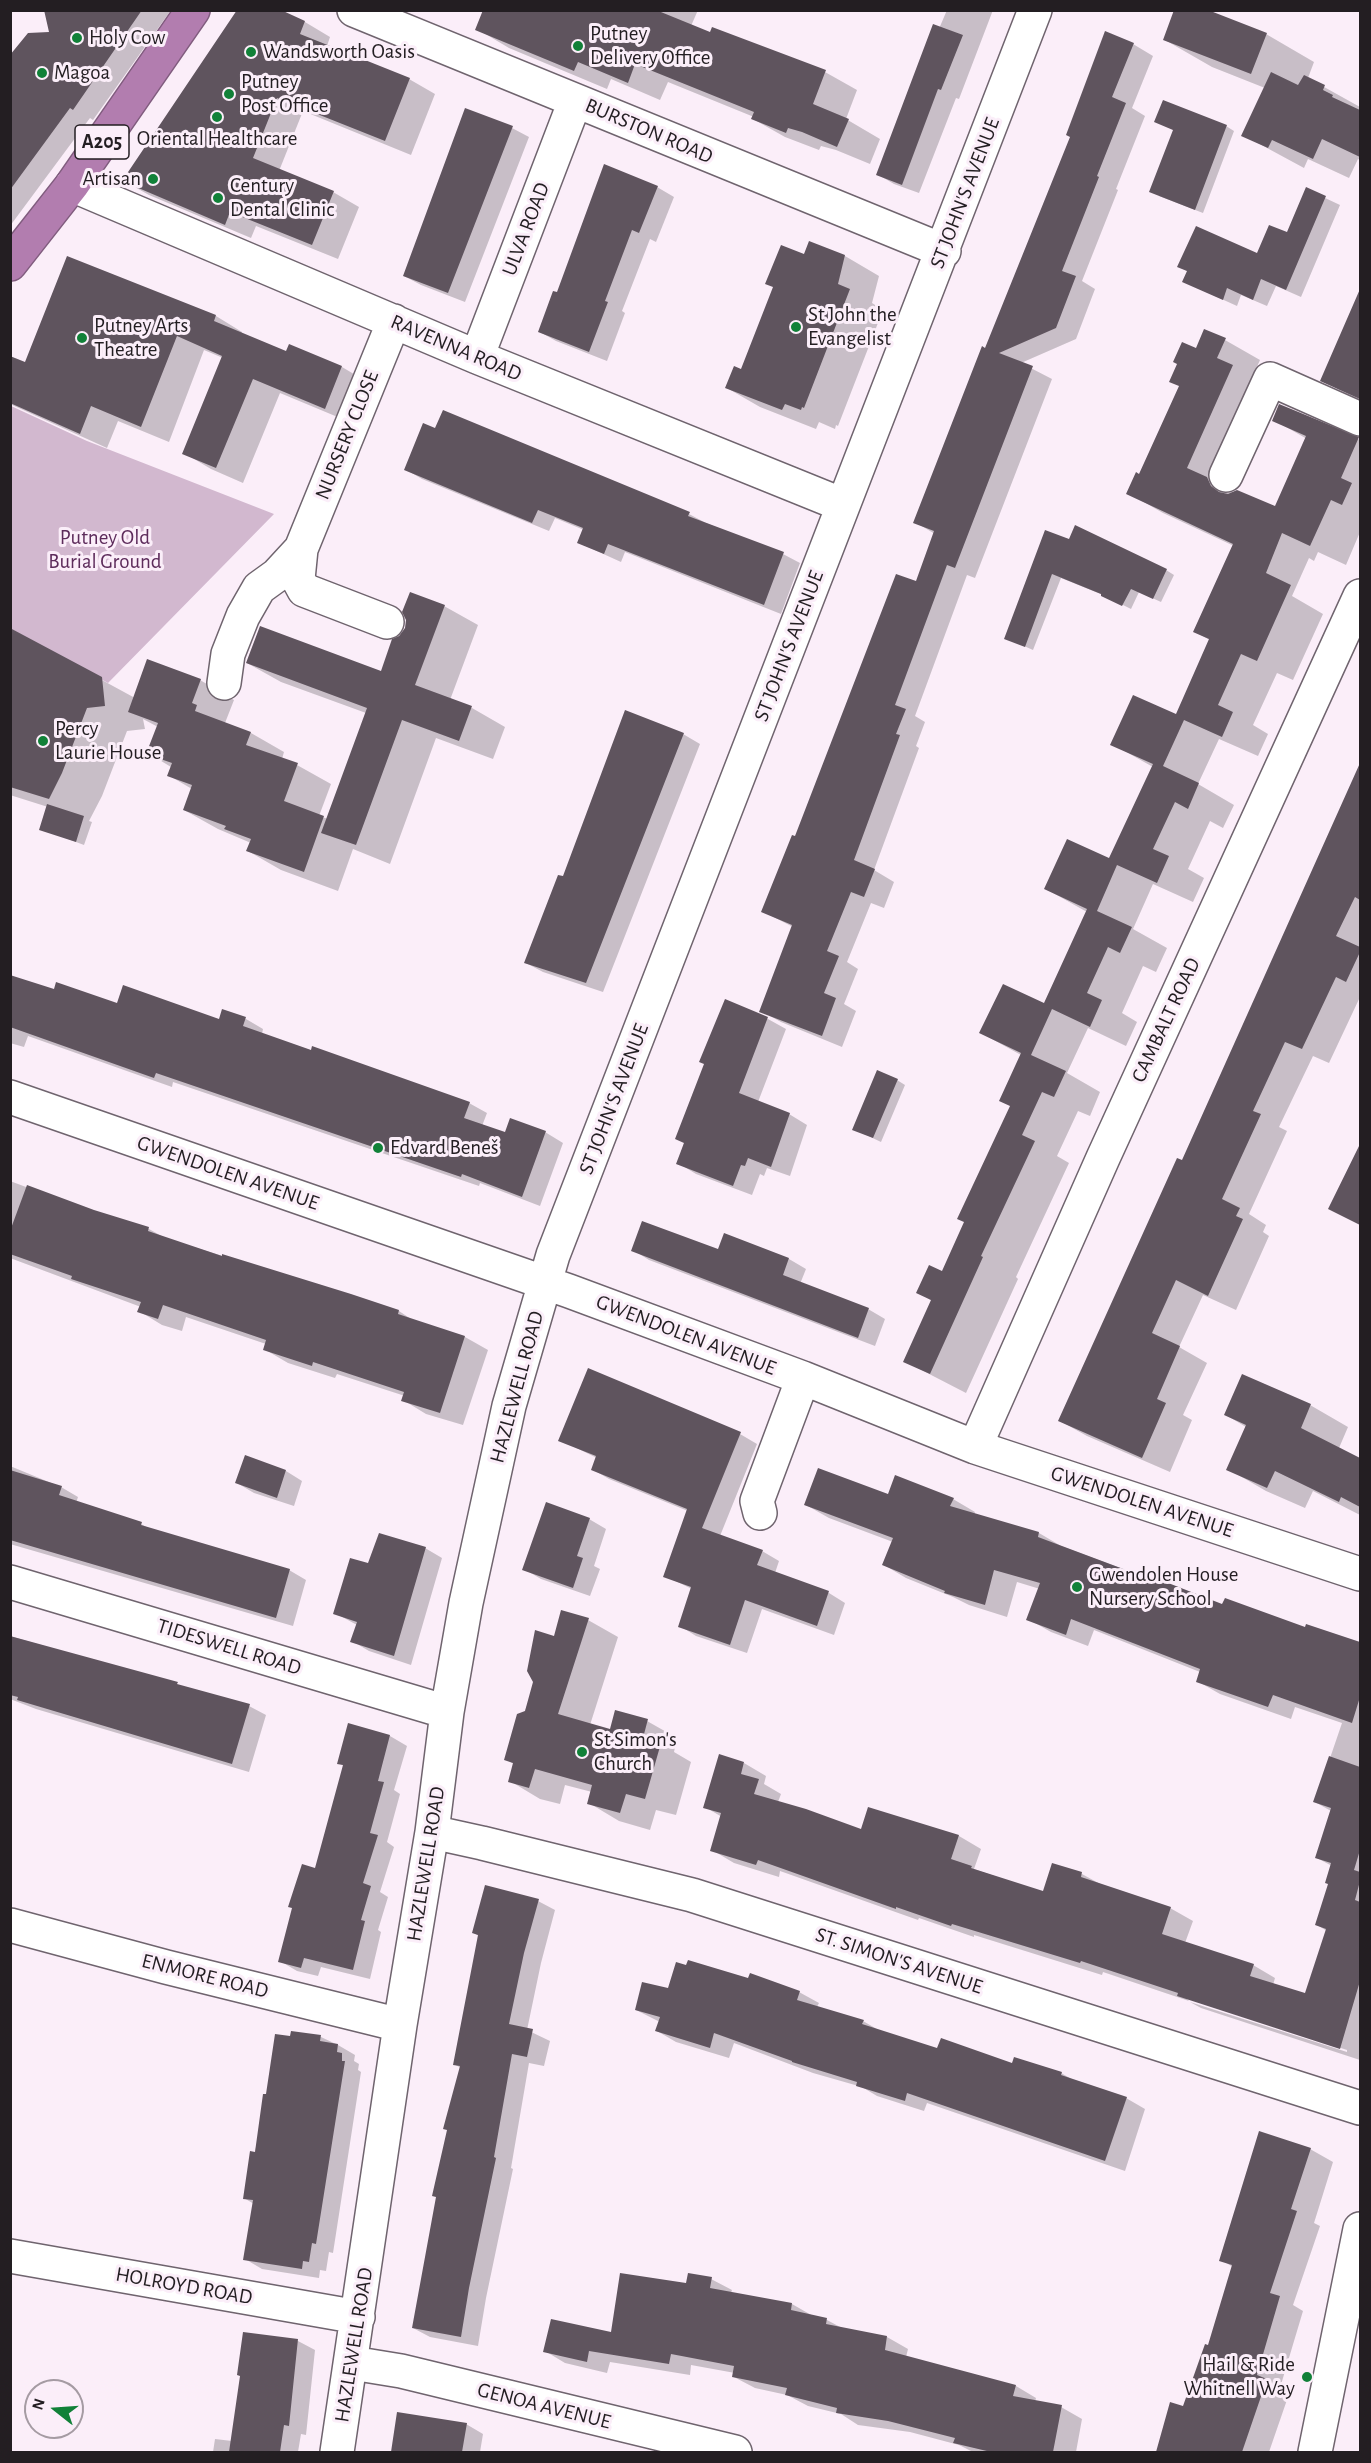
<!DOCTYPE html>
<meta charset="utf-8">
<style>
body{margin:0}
#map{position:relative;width:1371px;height:2463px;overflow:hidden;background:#fbeef9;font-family:"Alegreya Sans",sans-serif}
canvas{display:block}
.frame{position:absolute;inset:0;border:12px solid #231e22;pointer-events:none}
.north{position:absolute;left:24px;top:2379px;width:60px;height:60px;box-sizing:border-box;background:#fbeef9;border:2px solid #a59ba3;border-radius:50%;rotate:287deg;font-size:16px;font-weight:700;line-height:24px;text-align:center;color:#231e22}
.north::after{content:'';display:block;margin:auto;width:21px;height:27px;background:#118138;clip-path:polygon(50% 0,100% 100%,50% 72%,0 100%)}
</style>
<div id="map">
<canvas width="1371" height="2463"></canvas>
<div class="frame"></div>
<div class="north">N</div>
</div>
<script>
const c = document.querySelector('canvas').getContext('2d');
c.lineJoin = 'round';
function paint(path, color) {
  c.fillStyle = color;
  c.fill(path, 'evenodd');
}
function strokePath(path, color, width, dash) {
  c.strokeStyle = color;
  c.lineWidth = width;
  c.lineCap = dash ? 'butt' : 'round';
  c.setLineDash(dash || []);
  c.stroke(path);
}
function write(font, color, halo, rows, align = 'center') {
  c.font = font + ' "Alegreya Sans",sans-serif';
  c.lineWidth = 6;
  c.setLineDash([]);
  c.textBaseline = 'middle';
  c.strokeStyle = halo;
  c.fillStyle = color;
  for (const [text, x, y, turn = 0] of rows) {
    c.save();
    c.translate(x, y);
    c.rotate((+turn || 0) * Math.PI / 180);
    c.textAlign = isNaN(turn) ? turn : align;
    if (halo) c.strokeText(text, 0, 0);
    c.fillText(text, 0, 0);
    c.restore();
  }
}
const green = new Path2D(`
 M11,406L87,441L274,514L108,683L11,629Z`);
const shadow = new Path2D(`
 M69,10H171L93,120L90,118L10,226V59L51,33Z
 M277,10L305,22L330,37L327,46L409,79L435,94L411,155L303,111L279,171L333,192L359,207L338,259L256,226L251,238L149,195L124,181Z
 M485,10H698L691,26L825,72L857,90L846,119L880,139L870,164L836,150L821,146L819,150L785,137L753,119L754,117L668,82L660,100L611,79L607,89L509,48L477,29Z
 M947,10H993L959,99L956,98L919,193L894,184L877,174Z
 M1266,34L1314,62L1308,78L1360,107V160L1358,159L1349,178L1308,159L1304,168L1243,135L1265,88L1212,67L1165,40Z
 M1133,44L1153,56L1132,108L1145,116L1116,189L1118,190L1082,281L1095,289L1076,339L1021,363L1052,379L975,578L967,575L915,716L925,722L916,746L919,748L874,870L894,882L884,908L871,903L847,962L858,969L844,1004L856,1011L842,1047L781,1022L761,1011L793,927L762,911L917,583L935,534L915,522L986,350Z
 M1156,122L1226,126L1234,131L1203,213L1159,196L1174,130Z
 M512,128L529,137L465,302L421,285L404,276Z
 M657,187L674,197L656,242L650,239L622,311L625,313L607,361L556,341L540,332L557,294Z
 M1306,189L1340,205L1301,297L1276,286L1267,306L1241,295L1237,306L1184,282L1189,272L1179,267L1258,255L1287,234Z
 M810,243L845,256L879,276L872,303L883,310L838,426L836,425L835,429L819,422L816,429L760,407L727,388L742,371Z
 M68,258L216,316L242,332V334L287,353L289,346L342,367L369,383L352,423L280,393L243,483L211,469L184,453L223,358L204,350L169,442L118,421L107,448L10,404V361L25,364Z
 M1354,309L1360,312V402L1322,380Z
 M1225,340L1260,360L1252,378L1268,387L1223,487L1233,493L1276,508L1307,439L1274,420L1358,439L1360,440V532L1346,565L1318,552L1314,561L1309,558L1292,596L1323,614L1293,680L1277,673L1253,725L1268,734L1258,756L1219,739L1198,784L1234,805L1223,828L1210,821L1188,869L1204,878L1193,902L1153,884L1133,929L1167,948L1156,972L1143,966L1122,1013L1137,1022L1126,1046L1088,1028L1067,1073L1100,1092L1090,1116L1078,1111L1057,1156L1069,1163L1016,1277L1018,1279L966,1393L904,1361L932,1301L918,1292L943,1273L966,1222L1011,1106L1021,1055L981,1033L1044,1005L1087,912L1046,889L1110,860L1153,767L1112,744L1177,716L1210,640L1195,632L1234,546L1163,513L1128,493L1140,476L1197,350Z
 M405,469L689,514L706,523L783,554L800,563L781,614L625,552L621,562L579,543L584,530L555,518L549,531L422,479Z
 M1046,532L1166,570L1174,575L1161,602L1139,592L1131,609L1103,595L1061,578L1033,650L1006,638Z
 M444,606L478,625L450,700L472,708L505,727L493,759L436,738L390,864L353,849L338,891L281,870L248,851L251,843L218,829L184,810L192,789L168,775L171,767L148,753L158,727L143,719L145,729L127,731L102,796L89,821L92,822L84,845L41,829L48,807L10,795V630L135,698L200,680L234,700L225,723L251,733L284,752L282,759L297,765L331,784L319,816L328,819L366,713L281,682L247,663L382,673Z
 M683,734L700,744L603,992L543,972L526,963L564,878Z
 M1360,768V997L1329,1063L1313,1056L1279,1127L1287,1131L1249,1214L1266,1225L1263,1232L1269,1236L1236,1310L1203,1295L1179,1347L1207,1363L1183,1415L1192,1420L1170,1472L1087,1436L1060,1421L1182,1162Z
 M10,977L55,991L118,1005L220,1021L223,1011L246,1019L263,1029L262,1034L469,1103L487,1113L482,1126L506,1134L545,1132L563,1143L540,1206L480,1183L479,1186L173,1082L172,1087L28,1036L24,1047L10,1043Z
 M726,1001L768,1019L786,1029L758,1102L789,1114L807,1125L790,1176L767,1168L764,1176L760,1174L752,1195L696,1174L678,1163Z
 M897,1080L905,1085L881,1142L862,1133Z
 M1360,1147V1224L1330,1209Z
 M10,1181L93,1212L149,1229L165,1238L399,1311L414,1321L465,1337L488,1350L463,1425L426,1414L403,1400L405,1396L337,1374L335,1378L288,1363L264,1349L266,1344L186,1317L182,1331L162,1325L139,1311L141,1307L10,1258Z
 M725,1235L789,1259L806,1269L800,1284L868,1309L885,1319L875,1346L649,1260L633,1250L719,1251Z
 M589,1370L740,1434L757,1444L720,1536L762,1551L779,1561L775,1573L829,1593L845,1603L834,1635L762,1609L747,1653L696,1636L680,1626L692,1589L665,1576L688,1511L609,1479L592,1469L597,1458L560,1440Z
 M1310,1405L1348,1427L1339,1448L1360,1459V1515L1313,1491L1305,1508L1266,1491L1228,1469L1246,1427L1226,1415Z
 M10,1466L61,1487L78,1497L76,1503L141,1524L152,1530L289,1570L306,1580L293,1626L10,1544Z
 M286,1471L302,1481L294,1506L254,1493L237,1483Z
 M889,1496L953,1499L975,1512L974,1515L1039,1533L1061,1546L1223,1606L1306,1629L1307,1626L1360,1644V2060L1201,2008L1190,2002L1347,2052V2050L1185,1997L1189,2001L1103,1972L1102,1975L974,1935V1937L919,1918L918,1920L780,1871L779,1877L734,1863L712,1850L722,1817L705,1807L744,1763L766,1776L764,1784L781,1794L778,1802L862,1831L869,1809L959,1836L981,1849L974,1869L1044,1893L1082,1874L1102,1885L1170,1908L1193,1921L1185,1943L1253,1965L1275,1978L1273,1985L1306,1995L1327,1931L1317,1925L1330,1884L1332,1866L1317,1858L1331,1811L1315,1802L1342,1723L1295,1707L1291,1719L1220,1694L1197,1681L1200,1672L1094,1630L1088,1646L1051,1632L1028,1619L1040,1589L1017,1582L1007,1617L969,1605L953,1597L906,1578L884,1565L893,1542L829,1518L806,1505Z
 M589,1519L606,1529L594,1566L600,1569L590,1596L541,1579L524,1569Z
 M425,1548L442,1558L411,1665L369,1651L352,1641L357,1625L335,1613L369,1565Z
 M588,1620L618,1637L590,1725L611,1730L647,1721L677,1738L674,1752L691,1762L676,1815L656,1810L650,1830L619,1821L589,1803L592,1792L565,1785L560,1804L540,1799L510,1781L514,1764L505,1759L555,1638Z
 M10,1636L249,1706L266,1715L249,1772L36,1709L10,1699Z
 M349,1725L390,1736L407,1746L394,1790L400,1794L387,1842L394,1847L380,1892L388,1897L378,1930L381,1932L370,1979L321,1967L318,1976L297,1971L280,1961L316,1870L344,1766L339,1763Z
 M538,1901L555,1910L541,1963L527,2030L550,2041L544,2066L529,2063L511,2168L513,2169L486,2298L478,2346L430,2337L413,2328L461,2068L454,2064L479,1936L474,1933Z
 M749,1980L799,1992L819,2003L817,2007L863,2021L882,2032L938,2049L1061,2073L1075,2081L1126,2098L1145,2109L1125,2171L927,2103L924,2111L877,2096L862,2087L813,2073L734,2043L729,2058L676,2042L657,2031L660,2022L636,2010L669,1990Z
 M292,2033L321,2037L338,2045L355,2055L354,2061L359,2064L358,2070L361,2072L333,2253L329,2252L326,2271L320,2270L319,2278L262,2269L245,2259L254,2204L244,2198L268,2096Z
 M1310,2149L1333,2162L1314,2223L1320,2226L1293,2305L1303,2311L1280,2388L1289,2394L1269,2452H1158L1171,2404L1184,2408L1209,2347L1233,2267L1221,2260Z
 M711,2279L732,2290L731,2293L792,2304L813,2316L827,2320L842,2328L887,2337L908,2349L906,2357L1016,2386L1036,2398L1035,2402L1061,2407L1082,2419L1076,2452H973L959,2445L910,2432L858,2425L841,2414L808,2406L787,2395L755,2388L734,2377L735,2373L691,2365L690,2375L610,2362L607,2373L565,2363L545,2351L612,2334L687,2284Z
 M244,2334L298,2341L315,2350L306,2435L301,2434L298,2452H213L215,2439L232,2441L242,2376Z
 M398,2414L466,2424L483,2434L480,2452H393Z`);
const building = new Path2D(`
 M44,10H142L73,110L70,108L10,190V55L28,33L49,32Z
 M237,10H281L305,21L300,34L410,78L385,141L277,98L253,158L334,191L312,245L230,212L225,225L122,181Z
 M483,10H656L710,32L712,27L826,70L813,104L849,119L837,147L802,132L788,128L786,133L751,119L754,112L635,64L628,83L578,62L574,71L475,30Z
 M1174,10H1208L1267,33L1251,74L1163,40Z
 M933,24L963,35L941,90L938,89L902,185L876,175Z
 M1105,31L1134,43L1112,97L1126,103L1097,176L1099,177L1062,271L1076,276L1056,328L999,353L1033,366L955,568L947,565L895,705L906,709L896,734L900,735L854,860L875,869L864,897L851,892L827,951L839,956L824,993L836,998L822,1036L759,1012L792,925L761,912L792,835L795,836L896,574L916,581L934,531L913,523L982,346L985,348L1070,137L1066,135Z
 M1271,72L1298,85L1304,75L1325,85L1323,90L1333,95L1332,97L1360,110V157L1322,139L1313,159L1272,140L1268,148L1241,136Z
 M1163,100L1227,125L1195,210L1149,192L1173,130L1154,122Z
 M465,108L513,126L448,293L403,276Z
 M604,164L658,186L639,233L632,230L605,301L608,302L589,352L538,332L553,291L557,292Z
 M1306,187L1326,196L1286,290L1261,279L1253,300L1227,288L1223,300L1182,282L1187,271L1177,267L1196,226L1257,253L1269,225L1287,232Z
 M809,241L845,255L838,284L850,289L804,408L802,407L801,410L785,404L782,410L725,388L734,366L741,369L773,287L765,284L781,245L804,254Z
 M67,256L216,315L214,321L286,351L289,344L342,366L325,409L253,379L216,468L182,454L222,356L177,336L141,427L91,406L80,434L10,403V356L25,362Z
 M1360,289V399L1320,381Z
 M1204,329L1226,338L1217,358L1233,365L1187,468L1207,477L1211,486L1219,492L1228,494L1237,490L1275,506L1306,436L1272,421L1279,404L1359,437L1341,478L1352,483L1342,505L1331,500L1310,546L1282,533L1266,573L1291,585L1257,661L1241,654L1218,705L1233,712L1222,737L1184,720L1163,766L1199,783L1188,809L1175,802L1153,849L1169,856L1157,883L1117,865L1097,911L1132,927L1120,953L1108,947L1087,993L1102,1000L1090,1027L1052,1009L1031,1055L1066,1071L1054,1097L1042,1092L1022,1135L1035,1141L981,1256L983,1257L930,1374L903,1362L931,1300L916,1293L929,1265L942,1271L964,1222L957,1219L1010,1106L999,1101L1021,1053L979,1033L1003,984L1044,1003L1087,909L1044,889L1067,839L1109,858L1153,764L1110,745L1133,695L1176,714L1209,639L1193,632L1233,544L1126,494L1136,472L1139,474L1179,386L1169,382L1177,364L1173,362L1182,342L1196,348Z
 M443,410L690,512L688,516L784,552L764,605L608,544L604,554L577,543L583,528L538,510L532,523L404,470L423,423L435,428Z
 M1075,525L1167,569L1153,599L1131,589L1122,606L1101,596V594L1052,574L1025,647L1004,639L1045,530L1069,539Z
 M410,592L445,605L415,685L472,706L459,741L402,720L356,845L321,833L367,708L246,663L260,626L381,671L392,639L399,636L405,628L406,620L402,612Z
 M10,628L102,677L105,706L87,708L62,773L49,799L10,787Z
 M147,659L201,679L192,703L197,705L195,711L251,732L246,745L298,763L284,801L324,816L304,872L246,851L251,839L224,829L226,826L183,810L192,785L167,776L172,763L146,754L158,723L128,712Z
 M625,710L684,733L586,983L524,963L558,875L563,876Z
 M1360,763V900L1355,897L1336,936L1360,947V952L1346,982L1336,977L1302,1049L1285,1042L1253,1111L1261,1114L1222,1199L1240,1208L1236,1216L1243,1219L1208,1296L1176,1280L1152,1333L1180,1346L1157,1399L1166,1403L1142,1458L1058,1421L1177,1158L1182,1160Z
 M47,804L84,816L76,842L39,830Z
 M10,975L54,989L56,982L117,1003L123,985L219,1019L222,1009L246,1017L243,1026L311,1050L312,1046L470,1102L464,1118L505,1132L510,1118L546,1131L522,1197L462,1174L461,1177L156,1073L154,1078L10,1027Z
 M725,999L768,1017L739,1093L790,1113L771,1167L748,1158L745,1166L741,1165L733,1186L676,1164L684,1143L675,1139L704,1064L699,1062Z
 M877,1070L898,1079L873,1138L852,1130Z
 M1360,1144V1225L1328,1209Z
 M27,1185L94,1210L149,1227L148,1231L222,1256V1254L351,1294L399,1310L398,1314L465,1336L440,1413L401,1401L404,1392L313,1362L312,1366L263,1350L266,1340L163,1305L158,1319L137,1312L141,1302L71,1279L72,1276L10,1254V1231Z
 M642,1221L718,1249L724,1233L789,1258L783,1275L869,1308L858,1338L631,1251Z
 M588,1368L741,1432L702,1528L763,1550L757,1565L829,1591L817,1626L745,1600L730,1645L678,1627L691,1587L663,1577L687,1509L591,1470L596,1456L558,1441Z
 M1242,1374L1311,1404L1301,1428L1360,1458V1507L1341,1497L1339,1502L1275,1471L1267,1488L1226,1470L1246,1425L1224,1415Z
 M245,1455L286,1470L277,1498L235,1483Z
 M818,1468L888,1494L895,1475L954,1498L950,1506L1039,1532L1038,1537L1134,1573L1135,1570L1222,1604L1225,1598L1305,1627L1306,1624L1360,1642V1697L1352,1723L1273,1695L1268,1707L1196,1682L1200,1669L1071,1619L1066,1635L1026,1620L1040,1583L994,1570L985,1605L944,1593L945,1591L882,1565L893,1538L804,1505Z
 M10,1470L62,1486L59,1495L142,1522L141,1525L290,1569L276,1618L10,1540Z
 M546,1502L590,1518L577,1556L583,1558L573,1588L522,1570Z
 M379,1533L426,1547L394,1656L350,1642L357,1622L333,1614L350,1558L368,1563Z
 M561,1610L589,1618L558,1714L610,1729L615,1710L648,1719L643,1738L661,1743L645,1799L626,1794L620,1813L587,1804L592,1785L535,1769L529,1788L508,1782L513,1763L504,1760L517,1714L525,1711L533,1682L527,1671L535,1630L554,1636Z
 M10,1636L178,1682L177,1684L250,1704L232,1764L17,1700L18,1697L10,1695Z
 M348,1723L390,1735L378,1781L384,1782L370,1833L378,1835L363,1883L371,1886L361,1920L365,1921L353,1970L304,1958L301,1968L278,1962L292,1908L288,1907L302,1864L315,1868L343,1765L337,1764Z
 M719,1754L744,1762L741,1774L759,1779L754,1794L806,1809L861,1829L868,1807L959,1835L951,1859L972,1866L971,1868L1043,1891L1052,1863L1082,1872L1081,1877L1171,1907L1162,1934L1254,1964L1250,1976L1305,1993L1326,1929L1315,1925L1328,1884L1325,1883L1331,1863L1315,1858L1331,1808L1313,1802L1329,1756L1360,1767V1850L1354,1870L1360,1872V1881L1355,1900L1360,1902V1981L1340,2049L1177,1996L1178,1993L1081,1961L1080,1963L952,1924L951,1926L896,1907V1909L758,1860L756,1865L710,1851L721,1813L703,1808Z
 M485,1885L539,1899L524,1953L509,2024L533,2029L527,2057L512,2054L494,2157L496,2158L469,2288L461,2337L412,2328L436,2197L432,2196L447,2130L443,2129L460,2066L453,2065L478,1935L472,1933Z
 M688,1960L748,1978L750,1973L800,1991L797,2000L864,2020L862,2024L937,2048L941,2038L1012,2063L1014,2057L1062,2072L1061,2075L1127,2097L1105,2161L907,2093L905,2101L856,2086L857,2082L792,2062V2061L714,2033L710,2048L655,2031L660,2017L635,2010L642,1982L668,1988L676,1962L686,1965Z
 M291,2031L321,2035L320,2041L338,2044L337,2052L342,2053V2061H345L316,2244L312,2243L309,2262L303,2261L302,2269L243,2260L253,2200L243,2199L250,2151L255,2152L263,2094H266L275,2034L290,2036Z
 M1259,2131L1311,2148L1291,2209L1297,2211L1270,2293L1280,2296L1257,2375L1267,2379L1242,2452H1156L1170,2402L1183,2406L1205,2344L1208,2345L1232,2265L1219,2261Z
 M620,2273L686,2283L688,2273L712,2277L710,2288L792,2303L791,2310L827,2318L826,2324L887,2336L885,2350L1016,2385L1013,2396L1062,2405L1053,2452H991L953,2443L955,2438L888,2421L836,2413L837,2408L785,2395L787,2388L732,2377L734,2366L671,2354L669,2364L589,2351L587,2362L543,2352L551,2319L611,2332Z
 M243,2332L298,2339L289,2426L284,2425L280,2452H229L240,2376L237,2375Z
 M397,2412L467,2423L462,2452H391Z`);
const minor = new Path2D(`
 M354,10L944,251
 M72,185L477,357L843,505
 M477,357L575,101
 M1226,475L1270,379L1360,419
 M387,622L304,590L298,579L301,549L394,321
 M224,683L228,654L243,616L259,588L277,575L301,549
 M10,1097L569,1291L803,1378L975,1447L1360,1574
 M975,1447L1103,1158L1360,596
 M760,1513L757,1501L803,1378
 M10,1582L447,1712
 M432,1832L482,1843L692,1895L1360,2108
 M10,1925L166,1967L400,2025
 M10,2256L358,2317
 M352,2363L401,2371L735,2452
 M337,2452L400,2025L432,1832L447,1712L466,1603L509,1406L553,1255L1035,10
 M1315,2452L1360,2229`);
const highway = new Path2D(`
 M10,264L72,185L193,10`);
const markers = [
 [77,38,6,"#118138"],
 [578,46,6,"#118138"],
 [251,52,6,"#118138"],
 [42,73,6,"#118138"],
 [229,94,6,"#118138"],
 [217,117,6,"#118138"],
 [153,179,6,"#118138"],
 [218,198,6,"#118138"],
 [796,327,6,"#118138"],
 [82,338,6,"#118138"],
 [43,741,6,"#118138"],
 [378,1148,6,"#118138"],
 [1077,1587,6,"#118138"],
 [582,1752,6,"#118138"],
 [1307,2377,6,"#118138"]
];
const shields = [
 [102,142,54]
];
const shieldNames = [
 ["A205",102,142]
];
const poiNames = [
 ["Putney",590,34],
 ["Delivery Office",590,58],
 ["Holy Cow",89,38],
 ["Wandsworth Oasis",263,52],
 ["Magoa",54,73],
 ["Putney",241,82],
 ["Post Office",241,106],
 ["Oriental Healthcare",217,139,"center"],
 ["Artisan",141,179,"right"],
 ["Century",230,186],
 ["Dental Clinic",230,210],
 ["St John the",808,315],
 ["Evangelist",808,339],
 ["Putney Arts",94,326],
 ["Theatre",94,350],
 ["Percy",55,729],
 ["Laurie House",55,753],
 ["Edvard Beneš",390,1148],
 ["Gwendolen House",1089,1575],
 ["Nursery School",1089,1599],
 ["St Simon's",594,1740],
 ["Church",594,1764],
 ["Hail & Ride",1295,2365,"right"],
 ["Whitnell Way",1295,2389,"right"]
];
const streetNames = [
 ["BURSTON ROAD",649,131,23],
 ["ST JOHN'S AVENUE",965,193,-69],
 ["ULVA ROAD",526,229,-69],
 ["RAVENNA ROAD",456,348,23],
 ["NURSERY CLOSE",347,435,-68],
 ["ST JOHN'S AVENUE",789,646,-69],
 ["CAMBALT ROAD",1166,1020,-65],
 ["ST JOHN'S AVENUE",614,1099,-69],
 ["GWENDOLEN AVENUE",228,1173,19],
 ["GWENDOLEN AVENUE",686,1335,21],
 ["HAZLEWELL ROAD",517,1387,-75],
 ["GWENDOLEN AVENUE",1142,1502,18],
 ["TIDESWELL ROAD",229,1647,17],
 ["HAZLEWELL ROAD",426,1864,-81],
 ["ST. SIMON'S AVENUE",899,1961,18],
 ["ENMORE ROAD",205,1976,14],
 ["HOLROYD ROAD",184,2286,10],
 ["HAZLEWELL ROAD",354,2345,-81],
 ["GENOA AVENUE",544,2406,14]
];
const parkNames = [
 ["Putney Old",105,538],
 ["Burial Ground",105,562]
];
paint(green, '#d2b8cf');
paint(shadow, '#0003');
paint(building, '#5f545e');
strokePath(minor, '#6f646e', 36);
strokePath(highway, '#805c7e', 36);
strokePath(minor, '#fff', 33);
strokePath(highway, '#b27daf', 33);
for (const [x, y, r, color] of markers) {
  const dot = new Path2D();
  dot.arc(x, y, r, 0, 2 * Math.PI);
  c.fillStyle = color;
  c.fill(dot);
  strokePath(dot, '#fbeef9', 2);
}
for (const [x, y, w] of shields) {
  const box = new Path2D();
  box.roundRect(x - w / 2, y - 17, w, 34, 4.5);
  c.fillStyle = '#fbeef9';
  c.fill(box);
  strokePath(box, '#231e22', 1.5);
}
write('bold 20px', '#231e22', null, shieldNames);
write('21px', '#231e22', '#fbeef9', poiNames, 'left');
write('21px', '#231e22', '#fbeef9', streetNames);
write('21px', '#5d2b5b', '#fbeef9', parkNames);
</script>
